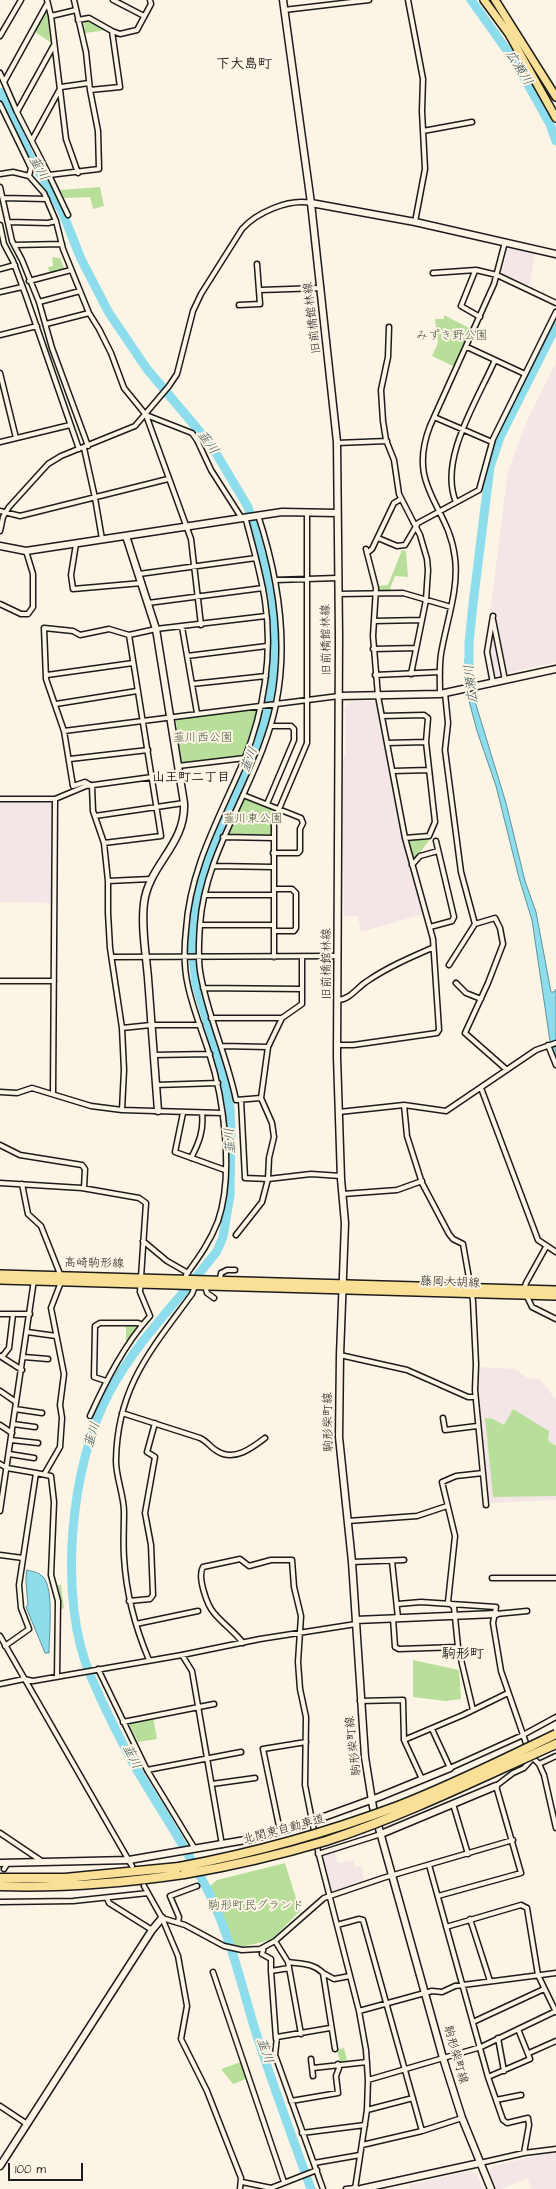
<!DOCTYPE html>
<meta charset="utf-8">
<style>
body{margin:0}
#map{position:relative;width:556px;height:2189px;overflow:hidden;background:#fcf5e5;font-family:"Architects Daughter",sans-serif}
canvas{display:block}
.scale{position:absolute;left:8px;top:2163px;width:75px;height:18px;box-sizing:border-box;border:2px solid #1c1c1c;border-top:0;padding-left:5px;font-size:12px;line-height:14px;white-space:nowrap;color:#1c1c1c;-webkit-text-stroke:3px #fcf5e5;paint-order:stroke}
</style>
<div id="map">
<canvas width="556" height="2189"></canvas>
<div class="scale">100 m</div>
</div>
<script>
const c = document.querySelector('canvas').getContext('2d');
c.lineJoin = 'round';
function paint(path, color) {
  c.fillStyle = color;
  c.fill(path, 'evenodd');
}
function strokePath(path, color, width, dash) {
  c.strokeStyle = color;
  c.lineWidth = width;
  c.lineCap = dash ? 'butt' : 'round';
  c.setLineDash(dash || []);
  c.stroke(path);
}
function write(font, color, halo, rows, align = 'center') {
  c.font = font + ' "Architects Daughter","Klee One",sans-serif';
  c.lineWidth = 4;
  c.setLineDash([]);
  c.textBaseline = 'middle';
  c.strokeStyle = halo;
  c.fillStyle = color;
  for (const [text, x, y, turn = 0] of rows) {
    c.save();
    c.translate(x, y);
    c.rotate((+turn || 0) * Math.PI / 180);
    c.textAlign = isNaN(turn) ? turn : align;
    if (halo) c.strokeText(text, 0, 0);
    c.fillText(text, 0, 0);
    c.restore();
  }
}
const built = new Path2D(`
 M511,248L535,254L529,286L502,273L507,250Z
 M556,362V662L487,678L485,653L508,471L526,423Z
 M351,701H374L377,704L403,841L423,914L361,932L358,916H344L342,761L346,754L345,707Z
 M0,801L53,803V903L0,902Z
 M479,1367L515,1369L527,1378L540,1379L556,1400V1500L491,1503L487,1499L476,1387Z
 M335,1852L338,1863L354,1860L355,1867L361,1866L364,1882L330,1892L322,1855Z
 M556,2151V2189H532L527,2178L502,2189H495L489,2174L493,2166Z
 M471,2171L477,2175L483,2189H410L409,2185Z`);
const green = new Path2D(`
 M44,12L48,14L50,42L35,32Z
 M84,21H88L107,30L85,33Z
 M100,187L104,206L93,209L90,197L64,198L60,190Z
 M52,257L60,258L65,270L50,274L48,267L53,266Z
 M444,315L471,329L455,367L432,356L438,343L435,319H444Z
 M402,550L406,551L408,577L395,576L390,588L392,591H381L377,589V586L388,585Z
 M256,709L258,711L243,755L185,763L181,761L176,721L177,719Z
 M246,798L275,810L271,821L272,834L270,836H229L228,833L243,799Z
 M431,838L415,859H413L408,842L410,840Z
 M126,1325H135L136,1329L126,1343Z
 M513,1409L549,1431L548,1441L556,1446V1496L493,1497L485,1418L493,1419L504,1425Z
 M56,1585H61L64,1608L59,1610L60,1601Z
 M413,1660L459,1670L461,1699L446,1701L413,1697Z
 M153,1717L157,1739L138,1742L128,1722Z
 M285,1863L300,1911L271,1940L241,1947L233,1944L210,1886L217,1880Z
 M344,2048L347,2060L340,2062L337,2050Z
 M241,2062L246,2079L233,2084L221,2069Z`);
const water = new Path2D(`
 M467,657L470,659L473,695L506,803L525,881L536,912L551,992H554L556,989V1059L550,1041L532,920L519,878L496,786L477,731L468,697L465,660Z
 M27,1570C34,1572 39,1572 44,1578C54,1591 49,1637 49,1653H45L26,1607L28,1605L26,1582Z`);
const river = new Path2D(`
 M471,0L516,63L550,124L556,141
 M0,92L29,155L62,211L81,259L109,313L147,369L211,445L248,507L273,596L274,613L273,676L265,720L254,754L208,857L193,917L192,946L196,984L224,1078L230,1108L231,1131L230,1195L223,1237L217,1251C182,1297 138,1339 110,1391C70,1464 57,1600 91,1677C105,1709 120,1740 137,1770C162,1812 189,1852 210,1895C231,1939 242,1987 256,2033C273,2085 292,2137 311,2189
 M469,670V643L473,604L490,467L500,437L556,326`);
const street = new Path2D(`
 M47,0L51,16L66,139L78,173
 M113,0L144,16
 M408,0L423,79L422,111L425,169L415,222
 M284,10L369,0
 M51,16L76,10
 M78,20L89,18L112,31
 M0,36L21,0
 M0,73L17,112L49,175L99,169L98,131L90,90L86,52L74,0
 M4,82L47,4
 M90,90L120,87L112,31L120,34L137,30L151,4L150,0
 M0,104L31,168L29,176
 M17,112L54,45
 M423,131L472,122
 M32,140L61,87L89,83
 M0,174L13,172L29,176L44,193L56,221L63,249L89,313L99,329L111,353L124,388L146,415L192,433L197,440L211,470L241,517L246,520C253,547 261,574 265,601C273,654 264,711 244,760C220,817 190,867 186,930C184,948 184,969 188,986C193,1009 202,1031 209,1053C224,1099 234,1174 218,1221C210,1242 199,1257 186,1275L188,1281
 M49,175L68,215
 M0,187L12,241L22,260L39,302L52,348L88,446
 M3,198L47,199
 M9,222L48,223L56,221
 M0,225L4,244L13,261L26,296L79,449
 M15,245L62,244
 M0,269L15,265
 M475,271L461,306L480,317
 M433,273L476,270L497,275L556,303
 M29,281L71,270
 M260,290L321,288
 M0,292L22,287
 M39,302L80,291
 M239,305L260,304L257,264
 M46,324L89,313
 M389,327L388,357L381,390L383,421L386,440L394,460L399,494L420,535L427,559L428,570L426,600L411,674
 M0,335L37,326
 M467,347L525,374
 M0,373L16,438
 M146,415L191,539L201,625
 M434,417L492,442
 M0,442L70,425
 M337,443L387,441
 M84,448L95,498L102,539
 M456,502C438,460 478,399 495,360
 M0,511L20,516L168,479
 M258,515C278,576 289,641 276,704C270,735 257,764 244,793C225,835 203,878 200,925C199,939 198,957 200,971C207,1015 227,1056 236,1100L261,1098
 M0,531L3,517L9,507L48,464L61,456L135,426L169,386L177,374L193,311L201,294L242,229C256,213 289,198 311,203
 M378,538L397,546L405,545L418,523L479,490L493,439L556,312
 M76,544L71,575L73,589L142,583
 M367,553L372,549L394,503L401,499
 M139,574L256,558
 M276,580L337,578
 M338,594L403,593L451,607
 M148,603L263,588
 M0,604L21,614H28L33,607V574L26,551
 M493,616L487,652L493,683
 M493,620L505,680
 M374,621L422,620
 M182,627L197,713
 M373,649L416,648
 M187,656L267,646
 M47,675L133,663
 M375,675L440,672
 M192,684L266,676
 M445,693L448,723L445,750L461,872L475,924L495,918L500,928L503,944L488,983L465,1033L507,1070
 M440,694C440,681 439,667 441,654C446,623 459,590 455,558C449,505 406,488 430,426L494,284L505,242
 M56,704L137,691
 M382,716L424,715L428,718L426,742L435,822L429,836L405,838
 M64,731L339,696
 M387,743L426,742
 M70,759L148,750
 M178,766L245,758
 M393,771L429,770
 M243,795L301,818L303,823L300,829V851L298,853H273
 M0,799H55L86,786L152,777
 M267,804L294,740V729L291,726H271
 M95,816L184,803
 M223,837L274,838
 M104,843L161,836L129,635
 M412,865L420,856L438,851
 M213,866L273,867
 M108,881L151,879
 M274,889H292L296,893V928L294,931H274
 M205,895H274
 M200,925H274
 M430,927L452,921L454,917L436,841
 M112,957L338,956
 M274,957V821L307,743V512
 M449,965L475,924
 M0,981H54
 M456,983L466,993L481,999
 M203,988L301,989
 M338,1000C349,1000 357,988 366,982C386,968 409,958 432,948
 M211,1018H282
 M122,1028L151,1025H200
 M338,1045H353L437,1033L439,1030L433,939L405,838L378,696L373,636L376,588L366,549
 M548,1045L556,1065
 M222,1046L268,1047
 M154,1055L210,1054
 M156,1085L218,1083
 M481,1088L538,1240L556,1252
 M0,1092L17,1093L32,1088L91,1106L122,1110L222,1113
 M53,1094L55,799
 M241,1100L245,1178L268,1179L311,1174L341,1176
 M404,1105L407,1136L422,1183L449,1234L453,1239L463,1244L473,1301L476,1364L475,1390L486,1505
 M122,1110L124,1070L122,1028L110,948L108,913V881L104,843L93,811L92,786L85,782L73,786L64,731L46,679L44,628L73,631L80,635L109,629L129,635L156,629L266,616
 M339,1112L404,1105L446,1111L536,1050L556,1043
 M183,1113L175,1152L225,1170
 M0,1145L20,1155L82,1165L85,1169L84,1188
 M191,1158C199,1143 204,1130 202,1113
 M0,1183L82,1188L139,1198L146,1203L140,1292L150,1316C124,1345 106,1381 90,1416
 M22,1184L28,1214L41,1226L60,1274
 M343,1194L397,1190L422,1181
 M236,1235L262,1202L268,1179L269,1158L274,1137L272,1123L261,1098L268,1047L282,1018L302,1004V957
 M143,1241L167,1261L188,1273
 M546,1247L526,1283L524,1290L532,1307L556,1319
 M220,1279L221,1273L227,1270H235
 M205,1285L207,1293L214,1298
 M0,1314H30
 M27,1332L56,1336
 M340,1355L407,1370L468,1397H475
 M0,1356L22,1370
 M2,1357L9,1348L13,1314
 M24,1357L48,1359
 M106,1381L94,1377L95,1326L100,1323H138L142,1325
 M0,1391L16,1402
 M15,1409L42,1413
 M122,1413L200,1438C207,1441 211,1448 217,1451C234,1462 252,1448 265,1438
 M443,1418L445,1430L477,1426
 M13,1424L35,1427
 M0,1425L12,1433
 M11,1440L38,1443
 M9,1454L34,1458
 M0,1464L7,1468L36,1473L19,1585L21,1608L29,1629L5,1646
 M36,1473L51,1476L54,1502L51,1575L58,1601L57,1677
 M45,1473L60,1447L62,1418L60,1405L64,1374L51,1308L61,1282
 M0,1511L34,1280
 M348,1521L417,1516L447,1506
 M0,1555L23,1558
 M392,1561L398,1618
 M352,1562L404,1560
 M492,1578H556
 M129,1601L150,1599L153,1595L151,1545L145,1513L155,1457L147,1452L155,1423
 M398,1604L421,1602L496,1607L493,1623L501,1671L528,1749
 M496,1614L527,1611
 M393,1618L395,1647L399,1649L458,1647
 M136,1624L198,1611
 M0,1636L132,1866
 M243,1643C235,1632 223,1624 214,1613C207,1605 197,1577 203,1567L240,1559L249,1566L271,1560H292L294,1587L301,1616L298,1662L300,1689L306,1717L305,1785L318,1851L359,2011L366,2050L368,2080L367,2110L355,2189
 M182,1655L192,1671L222,1845
 M149,1660C135,1627 126,1593 124,1557C123,1542 124,1527 124,1512C124,1495 116,1478 116,1461C117,1387 151,1350 192,1294L195,1286
 M98,1669L147,1770L195,1849
 M0,1684L24,1679L33,1681L182,1655L260,1639L356,1624
 M360,1701L403,1700L404,1740L422,1779
 M473,1710L458,1647L454,1607L448,1602L455,1536L442,1482L456,1476L483,1473
 M123,1722L214,1704
 M432,1729L450,1768L523,1735L556,1717
 M404,1740L463,1715L508,1693
 M530,1755L539,1764L544,1775L556,1828
 M539,1764L556,1756
 M147,1770L241,1752
 M212,1784L255,1778
 M453,1804L468,1854
 M280,1831L263,1749L306,1742
 M0,1833L43,1862
 M318,1854L381,1834
 M429,1865L488,2077L530,2059L518,2029
 M4,1869L7,1864
 M144,1886L162,1918L178,1956L187,2006L181,2039L207,2091L241,2178L240,2189
 M438,1896L521,1873L496,1786L513,1773L524,1768L532,1759
 M107,1898L109,1903L152,1930
 M0,1902L73,1901L148,1893
 M162,1918L185,1925L224,1946L242,1950L260,1949L275,1941L324,1898L383,1878L513,1840
 M470,1919L490,1981
 M178,1922L179,1917L170,1896L197,1886
 M337,1925L359,1919L363,1920L422,2131
 M446,1927L521,1905L527,1908L538,1975L556,2012
 M275,1941L288,1962C302,1964 313,1963 323,1973
 M264,1947L262,1954L271,1959V1971
 M288,1962L301,2034
 M213,1972L284,2182
 M359,2011L432,1991L442,1992L455,1986L556,1973
 M473,2022L544,1989
 M498,2038L504,2071
 M276,2039L271,1971L289,1968
 M335,2049L323,1973L334,1979L350,1976
 M529,2053L556,2041
 M311,2059L313,2076
 M313,2068L367,2062
 M488,2077L503,2120L507,2123L528,2118L529,2125L524,2153
 M368,2080L481,2047L556,2011
 M496,2100L521,2095
 M291,2101L338,2093L336,2076L339,2068L338,2064
 M0,2106L27,2124
 M367,2110L413,2098
 M302,2133L365,2125
 M362,2145L422,2131L462,2118
 M314,2163L360,2155
 M480,2163L524,2153L556,2149
 M242,2182L271,2188L317,2170
 M323,2189L275,2055L277,2037L330,2028
 M346,2189L355,2188`);
const secondary = new Path2D(`
 M283,0L311,203L337,442L339,637L337,1057L341,1179L345,1223L340,1355L339,1437L352,1562L365,1757L373,1807L443,2058L462,2118L491,2189
 M311,203L415,222L556,254
 M126,536L156,629L184,803C186,845 149,864 144,903C141,927 146,954 148,978C151,1023 155,1067 158,1111
 M0,546L26,551L282,512L337,513
 M339,696L440,694L556,669
 M356,1620L496,1614
 M381,1834L496,1786
 M0,1863L129,1860L251,1839L299,1826L379,1797L450,1768
 M0,2166L152,1930L162,1918
 M355,2188L357,2189
 M361,2189L480,2163`);
const primary = new Path2D(`
 M484,0L509,34L556,118
 M495,0L556,97
 M0,1274L556,1290
 M0,1280L556,1296`);
const highway = new Path2D(`
 M0,1878H65L179,1867
 M0,1886C62,1888 123,1883 184,1874`);
const highwayBridge = new Path2D(`
 M179,1867C254,1853 326,1833 398,1806C452,1785 504,1759 556,1734
 M184,1874C232,1866 279,1855 326,1841C406,1815 480,1778 556,1744`);
const streetNames = [
 ["旧前橋館林線",313,318,-97],
 ["旧前橋館林線",327,640,-91],
 ["旧前橋館林線",327,964,-90],
 ["高崎駒形線",94,1264,1],
 ["藤岡大胡線",450,1283,2],
 ["駒形柴町線",329,1422,-91],
 ["駒形柴町線",354,1746,-97],
 ["北関東自動車道",284,1830,-15],
 ["駒形柴町線",455,2055,74]
];
const parkNames = [
 ["みずき野公園",452,336],
 ["韮川西公園",203,738],
 ["韮川東公園",253,819],
 ["駒形町民グランド",256,1906]
];
const waterNames = [
 ["広瀬川",518,68,58],
 ["韮川",38,169,60],
 ["韮川",207,443,54],
 ["広瀬川",472,684,-97],
 ["韮川",250,760,-68],
 ["韮川",231,1141,-93],
 ["韮川",93,1435,-74],
 ["韮川",131,1757,63],
 ["韮川",264,2051,71]
];
const neighbourhoodNames = [
 ["山王町二丁目",191,778]
];
const quarterNames = [
 ["下大島町",244,65],
 ["駒形町",463,1655]
];
paint(built, '#f4e5e7');
paint(green, '#b8df9a');
paint(water, '#8eddec');
strokePath(water, '#609099', 1);
strokePath(river, '#8eddec', 9);
strokePath(street, '#1c1c1c', 7);
strokePath(secondary, '#1c1c1c', 9);
strokePath(primary, '#1c1c1c', 10);
strokePath(highway, '#1c1c1c', 11);
strokePath(street, '#fcf5e5', 4);
strokePath(secondary, '#fcf5e5', 6);
strokePath(primary, '#fadf96', 7);
strokePath(highway, '#fadf96', 8);
strokePath(highwayBridge, '#1c1c1c', 11, []);
strokePath(highwayBridge, '#fadf96', 8);
write('12px', '#1c1c1c', '#fcf5e5', streetNames);
write('12px', '#4b5642', '#fcf5e5', parkNames);
write('italic 13px', '#3e565a', '#fcf5e5', waterNames);
write('bold 13px', '#1c1c1c', '#fcf5e5', neighbourhoodNames);
write('bold 14px', '#1c1c1c', '#fcf5e5', quarterNames);
</script>
